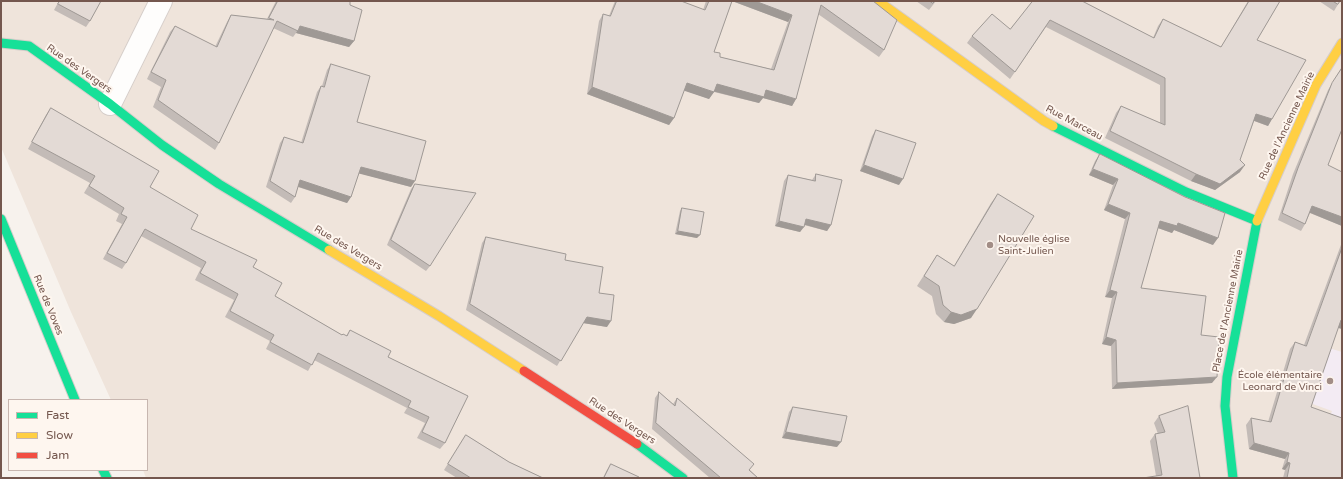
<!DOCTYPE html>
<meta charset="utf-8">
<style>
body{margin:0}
#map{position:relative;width:1343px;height:479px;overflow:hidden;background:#f7f2ed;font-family:"Varela Round",sans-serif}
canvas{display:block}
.frame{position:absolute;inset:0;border:2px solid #74574e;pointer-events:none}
.legend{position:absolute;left:8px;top:399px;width:140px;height:72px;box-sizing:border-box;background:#fef6ef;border:1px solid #c7b6af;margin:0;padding:5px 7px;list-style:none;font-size:12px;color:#74574e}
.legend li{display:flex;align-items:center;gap:8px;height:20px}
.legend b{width:20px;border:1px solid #c7b6af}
</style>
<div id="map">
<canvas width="1343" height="479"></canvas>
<div class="frame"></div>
<ul class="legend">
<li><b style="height:5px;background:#16e098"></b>Fast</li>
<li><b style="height:5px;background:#ffcf43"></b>Slow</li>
<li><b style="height:5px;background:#f24e42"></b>Jam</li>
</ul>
</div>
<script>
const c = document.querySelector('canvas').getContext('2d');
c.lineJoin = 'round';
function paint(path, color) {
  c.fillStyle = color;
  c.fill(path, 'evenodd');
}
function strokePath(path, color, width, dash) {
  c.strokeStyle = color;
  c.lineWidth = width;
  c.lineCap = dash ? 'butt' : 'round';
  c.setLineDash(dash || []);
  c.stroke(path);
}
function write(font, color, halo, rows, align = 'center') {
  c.font = font + ' "Varela Round",sans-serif';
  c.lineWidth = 4;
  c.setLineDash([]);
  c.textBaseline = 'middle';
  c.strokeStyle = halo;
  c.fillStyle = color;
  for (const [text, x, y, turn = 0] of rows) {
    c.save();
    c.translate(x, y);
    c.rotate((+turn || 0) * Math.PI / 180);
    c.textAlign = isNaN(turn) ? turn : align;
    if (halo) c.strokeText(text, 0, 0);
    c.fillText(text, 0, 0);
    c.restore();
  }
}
const residential = new Path2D(`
 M1,1H1342V478H146L143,470H147V400H111L71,312L1,147Z`);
const education = new Path2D(`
 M1329,348L1342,352V426L1328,421L1332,411L1310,403Z`);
const street = new Path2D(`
 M110,104L161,1`);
const fast = new Path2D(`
 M1,43L29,46L110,104L162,145L219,184L329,250
 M1053,126L1186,192L1257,221
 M1,219L75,400
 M637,444L683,478
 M103,470L107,478
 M1233,478L1225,406L1227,377L1257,221`);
const slow = new Path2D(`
 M878,1L1044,121L1053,126
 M1257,221L1316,85L1342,43
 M329,250L439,316L524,371`);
const jam = new Path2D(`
 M524,371L637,444`);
const wall = new Path2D(`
 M59,1H101L90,21L86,27L54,10Z
 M276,1H350V5L354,41L349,47L296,33L293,37L273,28L219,143L215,150L153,107L161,87L147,79L170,32L175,26L215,47L227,22L231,15L267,19Z
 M615,1H681L703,10L706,1H732L714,52L720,57L771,69L788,22L732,1H873L884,50L879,57L818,14L796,99L792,106L763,98L759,103L714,92L709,99L684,90L674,118L669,125L587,94L599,21L603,14L609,16Z
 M916,1H936L929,10Z
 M1032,1H1082L1153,38L1158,26L1163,19L1221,47L1248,1H1280L1257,40L1272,119L1268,126L1254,121L1240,160V172L1215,190L1191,181L1105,138L1116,113L1121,106L1160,123V85L1046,27L1010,79L967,43L972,36L1010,29L1033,2Z
 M1319,1H1340L1334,11Z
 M331,64L357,122L411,187L359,173L351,197L347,203L298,187L295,197L291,203L266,187L280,143L284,137L301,143L317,92L321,86H322L327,70Z
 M1342,67L1328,165L1342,226L1310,213L1305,224L1301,231L1278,220L1293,174L1328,90Z
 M51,108L150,187L191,229L253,267L275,296L342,335L346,336L350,330L388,357L468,396L445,443L440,449L417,438L425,423L404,413L407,408L314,360L308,371L266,349L270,341L225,317L234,300L195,280L201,268L141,236L126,263L122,269L103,259L122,224L116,221L119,214L84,193L90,183L28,149L46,115Z
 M876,130L899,185L860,171L872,136Z
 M1100,154L1213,245L1174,230L1172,233L1158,228L1141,288L1201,335L1212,383L1112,389L1111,346L1102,344L1112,298L1105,297L1125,219L1104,210L1113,185L1089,175L1095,161Z
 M816,174L831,225L827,231L804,225L800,232L775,226L784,181L788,175L812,180Z
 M415,184L430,266L426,271L387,245L411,189Z
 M998,194L971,318L954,324L944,322L936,314L932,296L917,286L937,255L954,266L991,203Z
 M682,208L697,238L675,234L680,211Z
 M486,237L565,260L599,293L607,327L583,323L557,366L466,310L482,243Z
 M1342,242V329L1338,328L1311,407L1342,478H1283L1285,470L1282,469L1285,459L1249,449L1246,425L1251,418L1268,422L1290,349L1295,342L1304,345Z
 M659,392L673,404L677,398L758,478H710L652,429L655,398Z
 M793,407L837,447L782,438L789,412Z
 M1159,416L1200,478L1156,476L1150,441L1155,434H1158L1154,423Z
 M466,435L509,462L543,478H457L444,470Z
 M611,464L638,478H603L607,470Z`);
const shadedWall = new Path2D(`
 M732,1H755L792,15L788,22Z
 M300,26L354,41L349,47L296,33Z
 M687,83L714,92L709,99L682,90Z
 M717,84L766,90L796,99L792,106L763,98L759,103L712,91Z
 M592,87L674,118L669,125L587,94Z
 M1256,114L1272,119L1268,126L1252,120Z
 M864,165L903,179L899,185L860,171Z
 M1245,165L1240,172L1215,190L1191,181L1196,174Z
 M361,167L415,181L411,187L357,173Z
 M1093,169L1118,179L1113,185L1089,175Z
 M300,180L351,197L347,203L296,186Z
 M1108,204L1130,213L1125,219L1104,210Z
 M1312,206L1342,217V226L1308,212Z
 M806,219L831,225L827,231L802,224Z
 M779,221L804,227L800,232L775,226Z
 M1160,221L1178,223L1218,238L1213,245L1174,230L1172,233L1155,227Z
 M678,231L700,235L697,238L675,234Z
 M1110,290L1117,292L1112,298L1105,297Z
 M977,309L971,318L954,324L944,322L951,312Z
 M587,317L611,321L607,327L583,323Z
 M1341,320L1342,321V329L1336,327Z
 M1106,337L1116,340L1111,346L1102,344Z
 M1217,377L1212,383L1112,389L1117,383Z
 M786,432L841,442L837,447L782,438Z
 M1254,443L1289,453L1285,459L1249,449Z
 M1287,462L1290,463L1285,470L1282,469Z`);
const building = new Path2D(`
 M60,1H101L90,21L58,4Z
 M278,1H350V5L362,10L354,41L300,26L298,31L277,21L219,143L158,100L166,80L151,72L175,26L217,47L231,15L274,20L269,18Z
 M617,1H681L705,10L709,1H732L714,52L720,53V57L774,70L792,15L755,1H873L897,20L884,50L821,5L796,99L766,90L764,97L717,84L714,92L687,83L674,118L592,87L603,14L610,16Z
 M930,1H935L933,3Z
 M1033,1H1082L1154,38L1163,19L1221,47L1249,1H1280L1257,40L1306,60L1272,119L1256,114L1240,160L1245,165L1220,184L1196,174L1110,131L1121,106L1165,125V78L1050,20L1015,72L972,36L992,14L1010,29Z
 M1333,1H1340L1338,4Z
 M331,64L370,76L357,122L426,141L415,181L361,167L351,197L300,180L295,197L270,181L284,137L303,143L321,86L324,87Z
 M1342,68V129L1328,165L1342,172V217L1312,206L1305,224L1282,213L1298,168L1332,83Z
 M51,108L159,171L150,187L198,215L191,229L257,260L253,267L282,283L275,296L342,335L343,334L347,336L350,330L391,351L388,357L468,396L445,443L422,432L429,417L408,407L411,401L318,353L312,365L270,342L274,335L230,311L238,294L200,273L206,262L145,229L126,263L107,253L127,217L121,214L124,208L89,186L95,176L32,142Z
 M876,130L916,143L903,179L864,165Z
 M1100,154L1185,197L1225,213L1218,238L1178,223L1177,226L1160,221L1141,288L1206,296L1201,335L1219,337L1217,377L1117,383L1116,340L1106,337L1117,292L1110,290L1130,213L1108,204L1118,179L1093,169Z
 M816,174L842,180L831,225L806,219L804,227L779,221L788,175L815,181Z
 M415,184L476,193L430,266L391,240Z
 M998,194L1034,216L977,309L961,315L951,312L943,305L939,286L924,276L937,255L954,266Z
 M682,208L704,212L700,235L678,231Z
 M486,237L566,254L565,260L603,267L599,293L614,295L611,321L587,317L561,361L470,304Z
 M1342,248V321L1341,320L1311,407L1342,418V478H1287L1290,463L1287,462L1289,453L1254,443L1251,418L1271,422L1295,342L1306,346Z
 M659,392L675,406L677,398L754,464L749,470L758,478H721L656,423Z
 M1188,406L1200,478H1143L1162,475L1155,434L1165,432L1159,416Z
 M793,407L847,416L841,442L786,432Z
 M466,435L509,462L543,478H471L448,464Z
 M611,464L639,477L638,478H604Z`);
const markers = [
 [990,245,4,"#a28d86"],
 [1330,381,4,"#a28d86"]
];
const streetNames = [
 ["Rue des Vergers",79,69,35],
 ["Rue Marceau",1074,123,28],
 ["Rue de l'Ancienne Mairie",1287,126,-65],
 ["Rue des Vergers",348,248,31],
 ["Rue de Voves",48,305,68],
 ["Place de l'Ancienne Mairie",1228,311,-79],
 ["Rue des Vergers",622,421,33]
];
const poiNames = [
 ["Nouvelle église",998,239],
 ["Saint-Julien",998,251],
 ["École élémentaire",1322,375,"right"],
 ["Leonard de Vinci",1322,387,"right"]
];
paint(residential, '#efe4db');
paint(education, '#f3ebf3');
strokePath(street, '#d6ceca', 24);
strokePath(fast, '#d6cdca', 11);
strokePath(slow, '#d6cdca', 11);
strokePath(jam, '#d6cdca', 11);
strokePath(street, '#fefdfc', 22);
strokePath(fast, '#16e098', 9);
strokePath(slow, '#ffcf43', 9);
strokePath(jam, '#f24e42', 9);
paint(wall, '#c3bbb7');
paint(shadedWall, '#9f9995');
paint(building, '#e3dad5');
strokePath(building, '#9f9995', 1);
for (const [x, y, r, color] of markers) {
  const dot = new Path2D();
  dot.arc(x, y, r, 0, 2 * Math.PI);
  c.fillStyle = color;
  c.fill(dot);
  strokePath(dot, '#fef6ef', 1.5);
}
write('10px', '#74574e', '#fef6ef', streetNames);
write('10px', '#74574e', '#fef6ef', poiNames, 'left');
</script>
